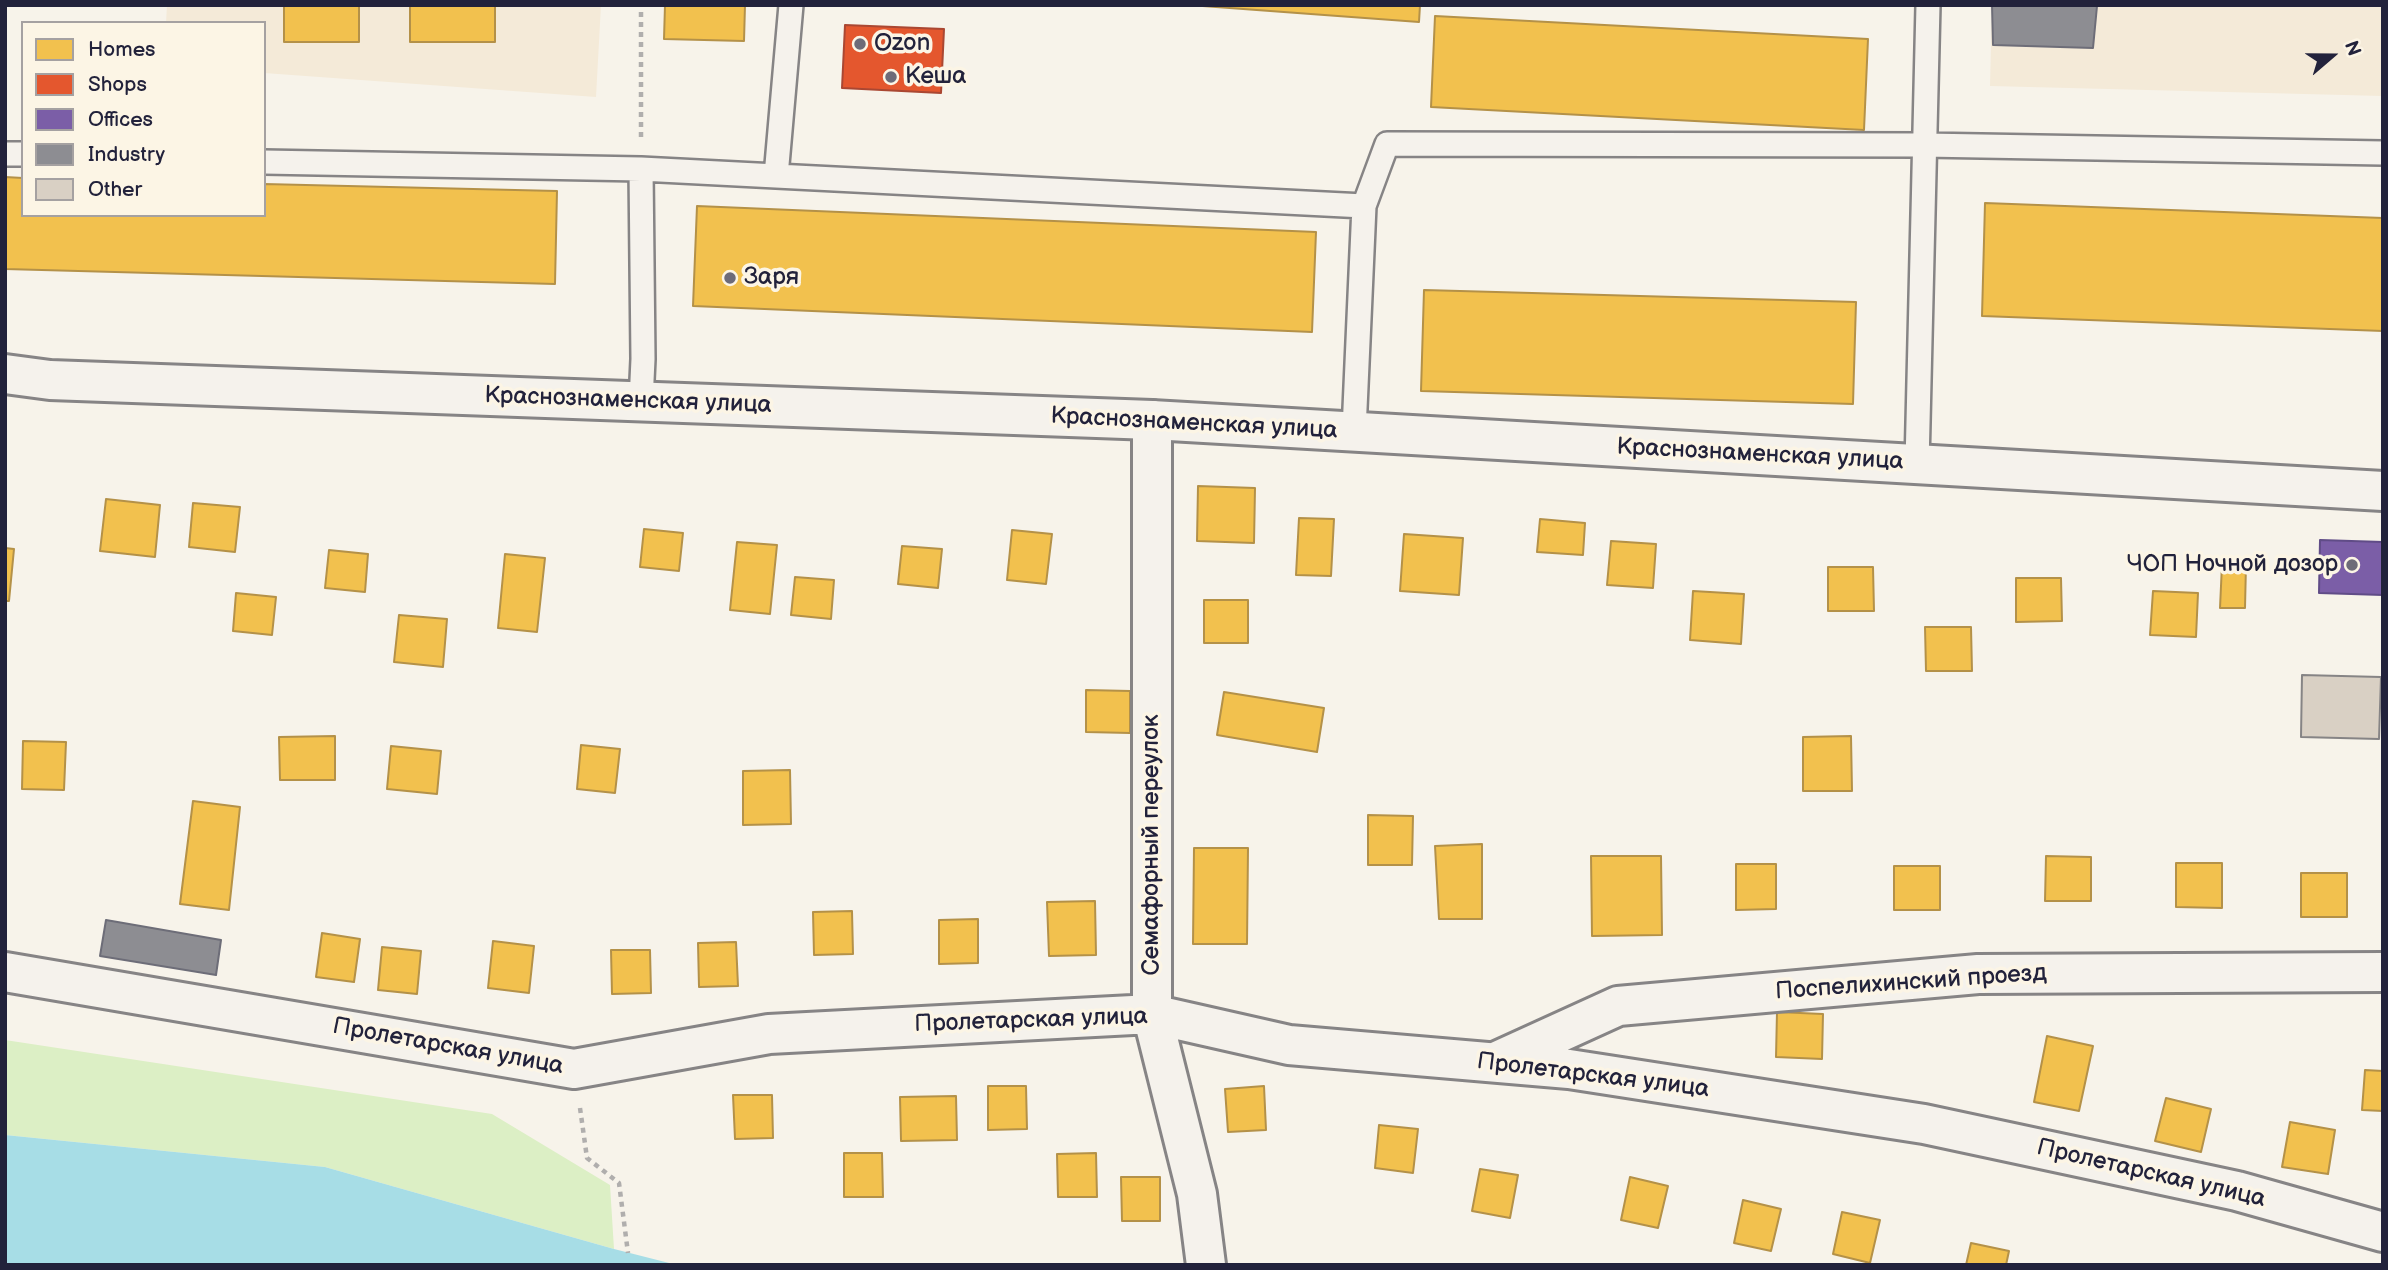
<!DOCTYPE html>
<meta charset="utf-8">
<style>
body{margin:0}
#map{position:relative;width:2388px;height:1270px;overflow:hidden;background:#f7f3ea;font-family:"Balsamiq Sans",sans-serif}
canvas{display:block}
.frame{position:absolute;inset:0;border:7px solid #22223b;pointer-events:none}
.legend{position:absolute;left:21px;top:21px;width:245px;height:196px;box-sizing:border-box;background:#fcf5e5;border:2px solid #a5a1a1;margin:0;padding:9px 12px;list-style:none;font-size:21px;color:#22223b}
.legend li{display:flex;align-items:center;gap:14px;height:35px}
.legend b{width:35px;border:2px solid #a5a1a1}
.north{position:absolute;left:2297px;top:21px;width:70px;height:70px;-webkit-text-stroke:5px #fcf5e5;paint-order:stroke;rotate:70deg;font-size:19px;font-weight:700;line-height:28px;text-align:center;color:#22223b}
.north::after{content:'';display:block;margin:auto;width:24px;height:32px;background:#22223b;clip-path:polygon(50% 0,100% 100%,50% 72%,0 100%)}
</style>
<div id="map">
<canvas width="2388" height="1270"></canvas>
<div class="frame"></div>
<ul class="legend">
<li><b style="height:19px;background:#f2c14e"></b>Homes</li>
<li><b style="height:19px;background:#e4572e"></b>Shops</li>
<li><b style="height:19px;background:#7b5ea7"></b>Offices</li>
<li><b style="height:19px;background:#8d8d92"></b>Industry</li>
<li><b style="height:19px;background:#d9d0c4"></b>Other</li>
</ul>
<div class="north">N</div>
</div>
<script>
const c = document.querySelector('canvas').getContext('2d');
c.lineJoin = 'round';
function paint(path, color) {
  c.fillStyle = color;
  c.fill(path, 'evenodd');
}
function strokePath(path, color, width, dash) {
  c.strokeStyle = color;
  c.lineWidth = width;
  c.lineCap = dash ? 'butt' : 'round';
  c.setLineDash(dash || []);
  c.stroke(path);
}
function write(font, color, halo, rows, align = 'center') {
  c.font = font + ' "Balsamiq Sans",sans-serif';
  c.lineWidth = 7;
  c.setLineDash([]);
  c.textBaseline = 'middle';
  c.strokeStyle = halo;
  c.fillStyle = color;
  for (const [text, x, y, turn = 0] of rows) {
    c.save();
    c.translate(x, y);
    c.rotate((+turn || 0) * Math.PI / 180);
    c.textAlign = isNaN(turn) ? turn : align;
    if (halo) c.strokeText(text, 0, 0);
    c.fillText(text, 0, 0);
    c.restore();
  }
}
const built = new Path2D(`
 M167,5H601L596,97L264,73V23H166Z
 M1992,5H2383V96L1990,86Z`);
const green = new Path2D(`
 M5,1040L492,1114L610,1185L614,1249L325,1167L5,1135Z`);
const water = new Path2D(`
 M5,1135L325,1167L614,1249L677,1265H5Z`);
const homes = new Path2D(`
 M284,5H359V42H284Z
 M410,5H495V42H410Z
 M665,5H745L744,41L664,39Z
 M1189,5H1420L1419,22Z
 M1435,16L1868,39L1864,130L1431,107Z
 M5,177L23,178V215H264V184L557,191L555,284L5,269Z
 M1985,203L2383,218V331L1982,316Z
 M697,206L1316,232L1312,332L693,306Z
 M1424,290L1856,302L1853,404L1421,391Z
 M1198,486L1255,488L1254,543L1197,541Z
 M106,499L160,505L155,557L100,551Z
 M193,503L240,507L235,552L189,547Z
 M1299,518L1334,519L1331,576L1296,575Z
 M1540,519L1585,523L1583,555L1537,552Z
 M644,529L683,533L679,571L640,567Z
 M1012,530L1052,534L1046,584L1007,580Z
 M1404,534L1463,538L1459,595L1400,591Z
 M1611,541L1656,544L1653,588L1607,585Z
 M737,542L777,545L770,614L730,610Z
 M902,546L942,549L938,588L898,584Z
 M5,548L14,549L9,601H5Z
 M329,550L368,554L365,592L325,588Z
 M505,554L545,558L537,632L498,628Z
 M2222,564H2246L2245,608H2220Z
 M1828,567H1873L1874,611H1828Z
 M795,577L834,580L831,619L791,615Z
 M2016,578H2061L2062,621L2016,622Z
 M1693,591L1744,594L1741,644L1690,640Z
 M2153,591L2198,593L2196,637L2150,635Z
 M236,593L276,597L272,635L233,631Z
 M1204,600H1248V643H1204Z
 M399,615L447,619L443,667L394,662Z
 M1925,627H1971L1972,671H1926Z
 M1086,690L1130,691V733L1086,732Z
 M1224,692L1324,708L1317,752L1217,735Z
 M335,736V780H280L279,737Z
 M1851,736L1852,791H1803V737Z
 M23,741L66,742L64,790L22,789Z
 M581,745L620,749L615,793L577,789Z
 M391,746L441,751L437,794L387,789Z
 M790,770L791,824L743,825V771Z
 M193,801L240,807L229,910L180,904Z
 M1368,815L1413,816L1412,865H1368Z
 M1482,844V919H1439L1435,846Z
 M1194,848H1248L1247,944H1193Z
 M1591,856H1661L1662,935L1592,936Z
 M2046,856L2091,857V901H2045Z
 M2176,863H2222V908L2176,907Z
 M1736,864H1776V909L1736,910Z
 M1894,866H1940V910H1894Z
 M2301,873H2347V917H2301Z
 M1095,901L1096,955L1049,956L1047,902Z
 M852,911L853,954L814,955L813,912Z
 M978,919V963L939,964V920Z
 M322,933L360,939L354,982L316,977Z
 M493,941L534,946L529,993L488,988Z
 M736,942L738,986L699,987L698,943Z
 M382,947L421,951L417,994L378,990Z
 M611,950H650L651,993L612,994Z
 M1777,1012L1823,1014L1822,1059L1776,1057Z
 M2047,1036L2093,1046L2079,1111L2034,1102Z
 M2365,1070L2383,1071V1111L2362,1110Z
 M988,1086H1026L1027,1129L988,1130Z
 M1264,1086L1266,1130L1228,1132L1225,1089Z
 M733,1095H772L773,1138L735,1139Z
 M956,1096L957,1140L901,1141L900,1097Z
 M2166,1098L2211,1109L2201,1152L2155,1141Z
 M2290,1122L2335,1130L2328,1174L2282,1167Z
 M1379,1125L1418,1129L1413,1173L1375,1168Z
 M844,1153H882L883,1197H844Z
 M1096,1153L1097,1197H1058L1057,1154Z
 M1480,1169L1518,1175L1510,1218L1472,1211Z
 M1121,1177H1160V1221H1122Z
 M1630,1177L1668,1186L1658,1228L1621,1220Z
 M1743,1200L1781,1209L1771,1251L1734,1243Z
 M1842,1212L1880,1220L1870,1263L1833,1254Z
 M1971,1243L2009,1251L2006,1265H1966Z`);
const shops = new Path2D(`
 M845,25L944,29L941,93L842,88Z`);
const offices = new Path2D(`
 M2320,540L2383,542V595L2319,593Z`);
const industry = new Path2D(`
 M1992,5L2097,6L2093,48L1993,45Z
 M106,920L221,940L216,975L100,956Z`);
const building = new Path2D(`
 M2302,675L2381,677L2379,739L2301,737Z`);
const path = new Path2D(`
 M641,137V5
 M580,1108L587,1158L619,1183L628,1253`);
const service = new Path2D(`
 M791,5L776,176L1364,206L1354,431
 M5,154H23
 M264,162L641,169L776,176
 M1364,206L1387,144L1924,145L2383,153
 M641,402L643,359L641,169
 M1917,464L1928,5`);
const minor = new Path2D(`
 M1152,420V1014L1197,1194L1206,1265
 M5,972L574,1069L769,1034L1152,1014L1289,1045L1569,1069L1924,1124L2237,1191L2383,1232
 M1495,1062L1618,1006L1978,974L2383,972`);
const tertiary = new Path2D(`
 M5,374L50,380L1152,420L2383,491`);
const markers = [
 [860,44,7,"#6d6b78"],
 [891,77,7,"#6d6b78"],
 [730,278,7,"#6d6b78"],
 [2352,565,7,"#6d6b78"]
];
const poiNames = [
 ["Ozon",874,44],
 ["Кеша",905,77],
 ["Заря",744,278],
 ["ЧОП Ночной дозор",2338,565,"right"]
];
const streetNames = [
 ["Краснознаменская улица",628,401,2],
 ["Краснознаменская улица",1194,424,3],
 ["Краснознаменская улица",1760,455,3],
 ["Семафорный переулок",1152,845,-90],
 ["Поспелихинский проезд",1911,983,-4],
 ["Пролетарская улица",1031,1021,-2],
 ["Пролетарская улица",448,1047,10],
 ["Пролетарская улица",1593,1076,7],
 ["Пролетарская улица",2151,1174,13]
];
paint(built, '#f4ead8');
paint(green, '#dcefc5');
paint(water, '#a7dde6');
paint(homes, '#f2c14e');
strokePath(homes, '#b49148', 2);
paint(shops, '#e4572e');
strokePath(shops, '#aa4732', 2);
paint(offices, '#7b5ea7');
strokePath(offices, '#604c87', 2);
paint(industry, '#8d8d92');
strokePath(industry, '#6d6d78', 2);
paint(building, '#d9d0c4');
strokePath(building, '#868485', 2);
strokePath(service, '#868485', 28);
strokePath(minor, '#868485', 44);
strokePath(tertiary, '#868485', 44);
strokePath(path, '#b0aead', 4.5, [5, 5]);
strokePath(service, '#f5f2ec', 23);
strokePath(minor, '#f5f2ec', 38);
strokePath(tertiary, '#f5f2ec', 38);
for (const [x, y, r, color] of markers) {
  const dot = new Path2D();
  dot.arc(x, y, r, 0, 2 * Math.PI);
  c.fillStyle = color;
  c.fill(dot);
  strokePath(dot, '#fcf5e5', 2.5);
}
write('24px', '#22223b', '#fcf5e5', poiNames, 'left');
write('24px', '#22223b', '#fcf5e5', streetNames);
</script>
